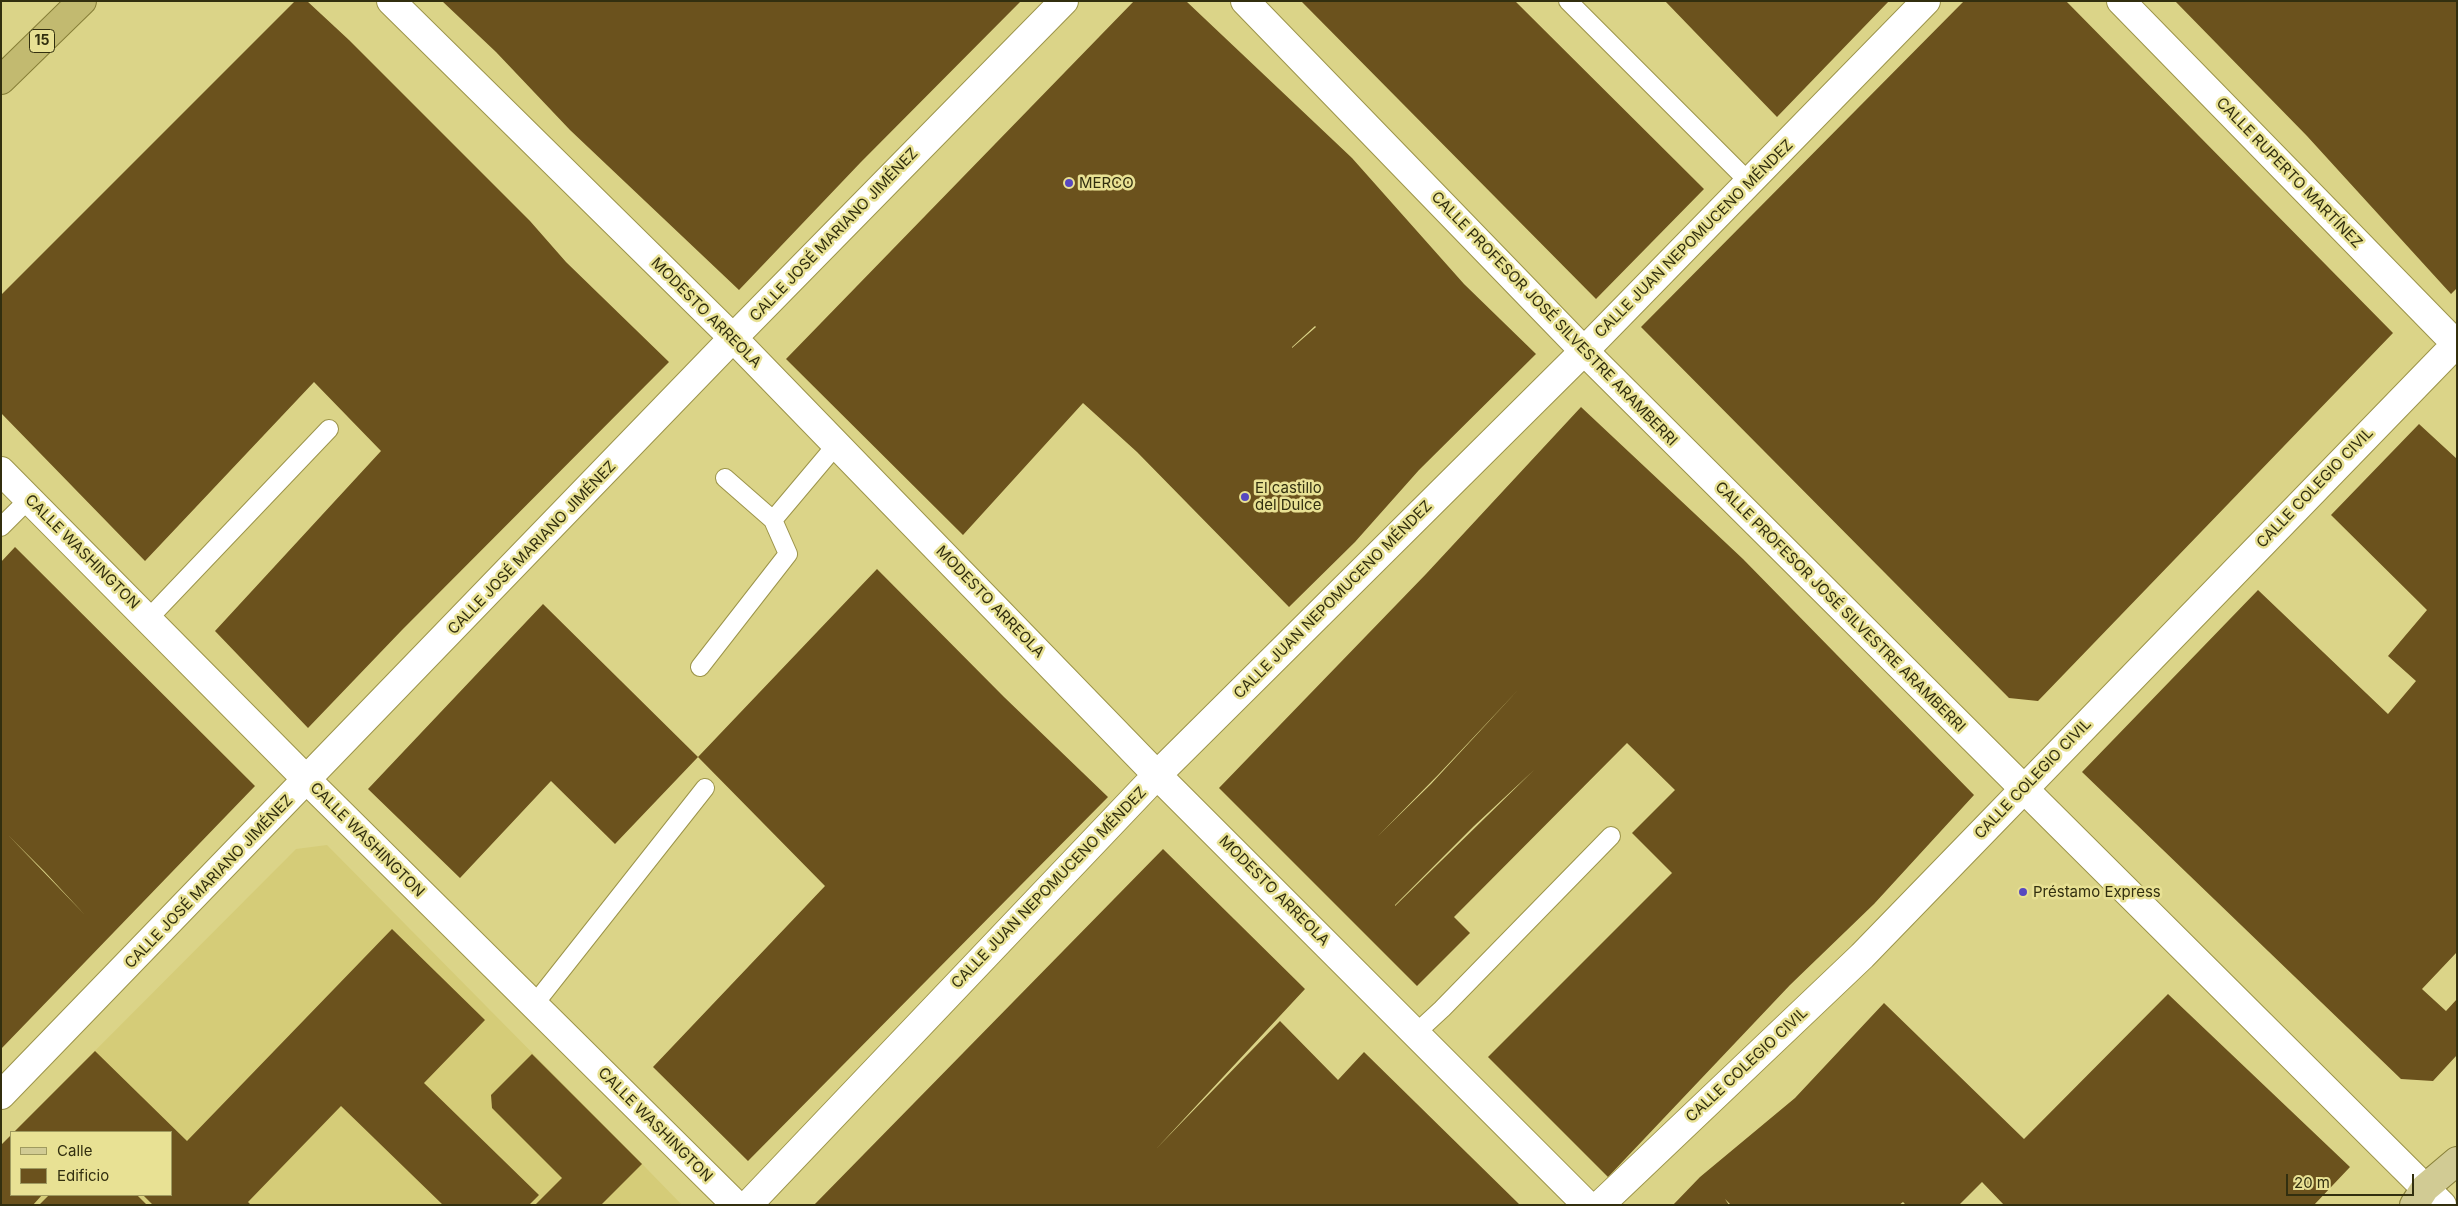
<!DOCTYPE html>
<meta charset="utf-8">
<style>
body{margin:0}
#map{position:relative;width:2458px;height:1206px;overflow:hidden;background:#dbd488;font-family:Inter,sans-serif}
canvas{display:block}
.frame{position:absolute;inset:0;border:2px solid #322f0f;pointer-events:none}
.legend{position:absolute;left:10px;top:1131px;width:162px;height:65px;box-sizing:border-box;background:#e8e194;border:1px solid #9f9a5f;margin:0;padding:6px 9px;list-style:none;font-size:15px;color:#322f0f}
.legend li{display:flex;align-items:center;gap:10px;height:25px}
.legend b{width:25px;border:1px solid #9f9a5f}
.scale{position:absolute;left:2286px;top:1174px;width:128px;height:22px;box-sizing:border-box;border:2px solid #322f0f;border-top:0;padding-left:6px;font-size:15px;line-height:18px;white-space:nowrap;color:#322f0f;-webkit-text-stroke:4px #e8e194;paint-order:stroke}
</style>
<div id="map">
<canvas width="2458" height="1206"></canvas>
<div class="frame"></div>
<ul class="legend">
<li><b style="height:6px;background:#d1cb94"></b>Calle</li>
<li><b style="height:14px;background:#6b521d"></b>Edificio</li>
</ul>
<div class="scale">20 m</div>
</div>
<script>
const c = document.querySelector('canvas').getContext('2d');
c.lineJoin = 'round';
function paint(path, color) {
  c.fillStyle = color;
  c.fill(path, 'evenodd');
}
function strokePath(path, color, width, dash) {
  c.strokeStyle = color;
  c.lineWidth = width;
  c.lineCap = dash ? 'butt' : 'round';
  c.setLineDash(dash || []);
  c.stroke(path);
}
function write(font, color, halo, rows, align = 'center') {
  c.font = font + ' Inter,sans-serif';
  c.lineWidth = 5;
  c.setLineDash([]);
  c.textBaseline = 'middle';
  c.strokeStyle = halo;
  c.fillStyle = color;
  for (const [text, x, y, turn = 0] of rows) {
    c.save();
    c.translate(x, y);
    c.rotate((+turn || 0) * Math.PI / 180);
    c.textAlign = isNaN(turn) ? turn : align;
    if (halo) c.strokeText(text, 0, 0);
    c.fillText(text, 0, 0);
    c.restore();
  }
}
const built = new Path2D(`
 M327,845L648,1170L682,1205H1V1145L11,1135V1195H171V1132H14L296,849Z`);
const building = new Path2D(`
 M295,1H307L349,40L530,221L566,262L669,362L402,630L308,728L215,631L381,451L314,382L145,561L1,413V295Z
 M442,1H1021L861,162L739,290L570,130L496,52Z
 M1134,1H1186L1352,158L1464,284L1536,354L1419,470L1355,542L1289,607L1137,452L1083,403L963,535L786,359ZM1315,326L1316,327L1292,348V347Z
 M1301,1H1515L1704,189L1596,299Z
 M1665,1H1889L1777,117Z
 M1964,1H2066L2393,333L2038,701L2009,698L1641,327Z
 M2175,1H2457V288L2451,294L2307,136Z
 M1581,407L1743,559L1974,795L1874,904L1790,985L1608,1177L1488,1057L1672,873L1632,833L1675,790L1627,743L1454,917L1470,933L1417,986L1219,788L1426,574ZM1518,690L1431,784L1378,836L1438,775ZM1534,770L1395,906V905L1474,826Z
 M2419,424L2457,459V952L2422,989L2446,1011L2457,999V1055L2433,1081L2401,1079L2082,772L2258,590L2388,714L2416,681L2388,656L2427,610L2331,515Z
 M15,547L255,786L1,1049V562ZM8,835L45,872L85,915Z
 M877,569L1004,697L1108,797L748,1161L653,1067L825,886L698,757Z
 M543,604L698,757L615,844L551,781L460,878L368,789Z
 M1163,849L1305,989L1156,1149L1280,1021L1338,1080L1364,1052L1520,1205H814Z
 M392,929L485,1020L424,1083L539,1195L529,1205H443L341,1106L248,1202L251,1205H153L143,1195H171V1132H14L95,1051L187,1141Z
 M2168,994L2350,1167L2314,1205H2004L1982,1182L1959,1205H1906L1903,1202L1899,1205H1731L1725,1199L1729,1205H1673L1700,1177L1795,1098L1884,1003L2024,1139Z
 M532,1054L642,1164L601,1205H535L562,1178L492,1108L491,1095Z
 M11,1135V1195H42L33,1205H1V1145Z
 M49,1195H137L147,1205H39Z`);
const service = new Path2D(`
 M1568,1L1750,183
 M725,478L773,520
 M1,527L29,499
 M148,619L329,429
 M700,667L788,554L773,520L837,444
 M533,1006L705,788
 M1416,1033L1442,1009L1611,836`);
const minor = new Path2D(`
 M391,1L733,338L1157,775L1587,1205
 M2121,1L2457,345
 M1,1095L733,338L1064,1
 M748,1205L1157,775L1584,351L1926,1
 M1600,1205L1862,956L2457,343`);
const secondary = new Path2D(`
 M1245,1L1584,351L2442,1205
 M1,471L307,780L736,1205`);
const primary = new Path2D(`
 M2414,1205L2425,1188L2457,1161`);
const trunk = new Path2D(`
 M1,80L82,1`);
const markers = [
 [1069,183,5,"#5748c0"],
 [1245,497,5,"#5748c0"],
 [2023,892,5,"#5748c0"]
];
const shields = [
 [42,41,25]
];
const shieldNames = [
 ["15",42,41]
];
const streetNames = [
 ["CALLE RUPERTO MARTÍNEZ",2289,173,46],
 ["CALLE JOSÉ MARIANO JIMÉNEZ",834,235,-46],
 ["CALLE JUAN NEPOMUCENO MÉNDEZ",1694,239,-45],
 ["MODESTO ARREOLA",706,313,45],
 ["CALLE PROFESOR JOSÉ SILVESTRE ARAMBERRI",1554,319,46],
 ["CALLE COLEGIO CIVIL",2315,488,-46],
 ["CALLE JOSÉ MARIANO JIMÉNEZ",532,548,-46],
 ["CALLE WASHINGTON",82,552,45],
 ["CALLE JUAN NEPOMUCENO MÉNDEZ",1333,600,-45],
 ["MODESTO ARREOLA",990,602,46],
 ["CALLE PROFESOR JOSÉ SILVESTRE ARAMBERRI",1840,607,45],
 ["CALLE COLEGIO CIVIL",2033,779,-46],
 ["CALLE WASHINGTON",367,840,45],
 ["CALLE JOSÉ MARIANO JIMÉNEZ",209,882,-46],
 ["CALLE JUAN NEPOMUCENO MÉNDEZ",1049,888,-46],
 ["MODESTO ARREOLA",1274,891,45],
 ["CALLE COLEGIO CIVIL",1747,1065,-43],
 ["CALLE WASHINGTON",655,1125,45]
];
const poiNames = [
 ["MERCO",1079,183],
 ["El castillo",1255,488],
 ["del Dulce",1255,505],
 ["Préstamo Express",2033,892]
];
paint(built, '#d5cc78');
paint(building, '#6b521d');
strokePath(service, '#9c944a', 20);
strokePath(minor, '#9c944a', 30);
strokePath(secondary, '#9c944a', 30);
strokePath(primary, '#867e37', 30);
strokePath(trunk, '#867e37', 30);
strokePath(service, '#fff', 18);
strokePath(minor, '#fff', 28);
strokePath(secondary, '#fff', 28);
strokePath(primary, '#d1cb94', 28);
strokePath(trunk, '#c2ba70', 28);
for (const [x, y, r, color] of markers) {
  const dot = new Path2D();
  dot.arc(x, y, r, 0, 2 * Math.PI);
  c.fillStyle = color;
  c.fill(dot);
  strokePath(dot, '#e8e194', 2);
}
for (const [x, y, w] of shields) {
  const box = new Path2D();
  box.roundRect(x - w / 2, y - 11.5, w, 23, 4);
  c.fillStyle = '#e8e194';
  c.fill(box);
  strokePath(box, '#322f0f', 1);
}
write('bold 14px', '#322f0f', null, shieldNames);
write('15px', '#322f0f', '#e8e194', streetNames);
write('15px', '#322f0f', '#e8e194', poiNames, 'left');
</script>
